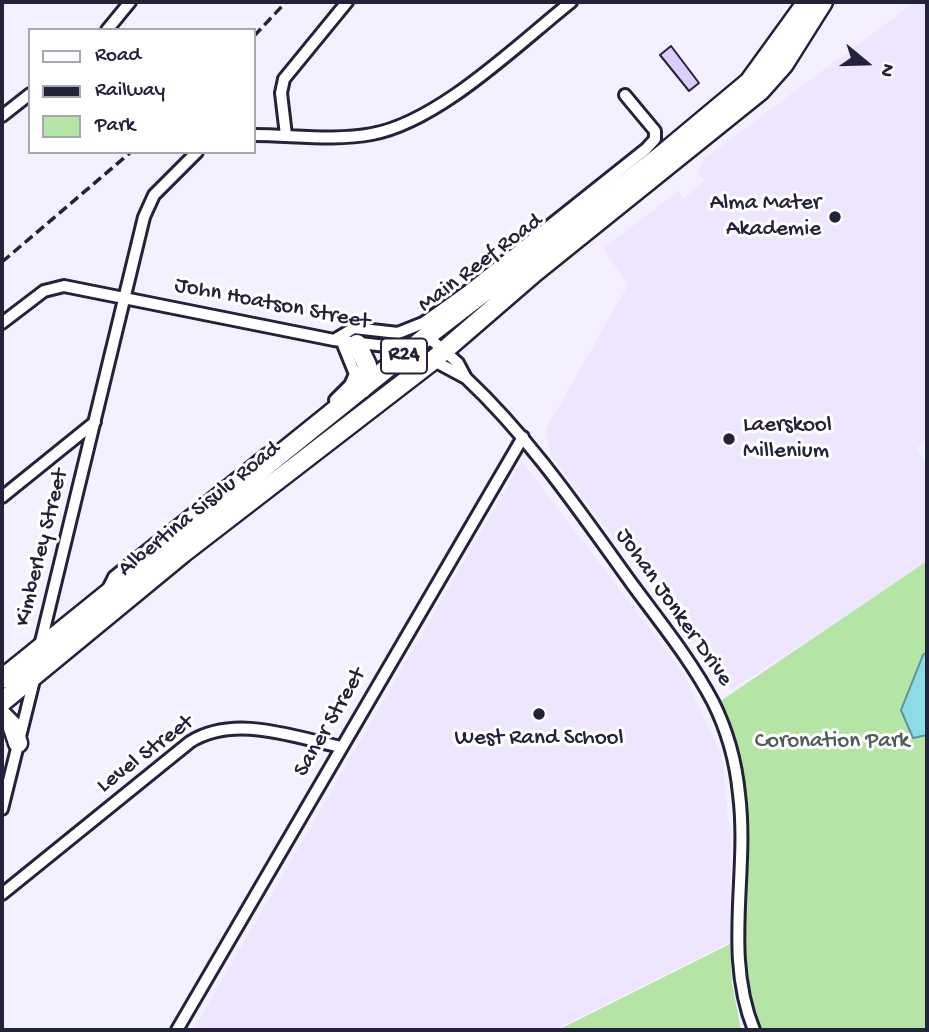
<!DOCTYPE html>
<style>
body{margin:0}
#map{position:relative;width:929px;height:1032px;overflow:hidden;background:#f5f0ff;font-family:"Gochi Hand",sans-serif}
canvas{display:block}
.frame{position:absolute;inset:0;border:4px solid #22223b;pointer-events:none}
.legend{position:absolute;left:28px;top:28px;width:228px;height:126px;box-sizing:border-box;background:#fff;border:2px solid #a7a7b1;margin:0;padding:9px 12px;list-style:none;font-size:21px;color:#22223b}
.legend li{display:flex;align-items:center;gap:14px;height:35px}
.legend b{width:35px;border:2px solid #a7a7b1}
.north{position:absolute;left:831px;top:28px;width:70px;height:70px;-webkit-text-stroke:5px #fff;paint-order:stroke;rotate:109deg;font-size:19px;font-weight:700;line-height:28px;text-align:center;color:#22223b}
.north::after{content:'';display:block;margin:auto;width:24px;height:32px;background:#22223b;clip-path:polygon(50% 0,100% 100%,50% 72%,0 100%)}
</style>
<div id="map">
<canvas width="929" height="1032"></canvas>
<div class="frame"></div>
<ul class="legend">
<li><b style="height:9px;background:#fff"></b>Road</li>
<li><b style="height:9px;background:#22223b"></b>Railway</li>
<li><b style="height:19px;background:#b4e5a4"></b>Park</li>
</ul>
<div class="north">N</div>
</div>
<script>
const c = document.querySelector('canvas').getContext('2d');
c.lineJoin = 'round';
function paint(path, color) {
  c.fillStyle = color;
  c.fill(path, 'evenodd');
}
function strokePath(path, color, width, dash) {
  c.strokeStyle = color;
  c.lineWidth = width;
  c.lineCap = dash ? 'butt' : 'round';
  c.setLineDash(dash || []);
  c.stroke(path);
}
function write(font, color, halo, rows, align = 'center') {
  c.font = font + ' "Gochi Hand",sans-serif';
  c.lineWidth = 6;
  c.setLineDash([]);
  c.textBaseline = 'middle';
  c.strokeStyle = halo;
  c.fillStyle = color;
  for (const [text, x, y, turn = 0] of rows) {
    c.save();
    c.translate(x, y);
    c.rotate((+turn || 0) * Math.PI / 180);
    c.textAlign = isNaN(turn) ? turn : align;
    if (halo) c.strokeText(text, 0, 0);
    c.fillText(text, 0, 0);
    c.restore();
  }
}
const built = new Path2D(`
 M915,2H927V440L917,448L927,464V561L732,690L551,456L545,431L628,285L603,249L678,191L684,198L705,181L698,173L705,158Z
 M522,461L683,673L722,756L731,849L730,942L555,1030H193Z`);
const green = new Path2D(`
 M927,561V1030H762L748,993L744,920L747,851L736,751L716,704Z
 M730,944L732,983L741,1030H558Z`);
const water = new Path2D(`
 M927,652V735L913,738L901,710L923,655Z`);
const building = new Path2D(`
 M671,46L699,83L689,91L660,55Z`);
const minor = new Path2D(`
 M107,30L130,2
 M2,116L30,94
 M254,135C292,135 335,141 372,134C439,122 518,44 571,2
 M286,135L281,93L284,79L347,2
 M2,323L44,291L64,286L334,340L412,349L466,378
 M427,336L458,363L466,378C531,439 580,512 632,584C660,622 691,660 713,702C727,730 736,763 739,794C749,873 723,954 754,1030
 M334,340L354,328L398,333L423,323L469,290L646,149L655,139V131L625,95
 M335,400L350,385L355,374L342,342
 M2,497L95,422
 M106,593L114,577L267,454
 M40,646L144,217L154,195L197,152
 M2,809L35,676
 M2,894L190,742C235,714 293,737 341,747
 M177,1030L523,437`);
const primary = new Path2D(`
 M357,344L367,365L362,389
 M2,679L427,336L658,158L749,82L807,2
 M2,702L183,553L432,361L535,272L760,91L784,64L823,2
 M2,715L12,725L18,743`);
const rail = new Path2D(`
 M254,36L286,2
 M2,262L131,152`);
const markers = [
 [835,217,7,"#22223b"],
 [729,439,7,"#22223b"],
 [539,714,7,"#22223b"]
];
const shields = [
 [404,356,46]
];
const shieldNames = [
 ["R24",404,356]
];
const poiNames = [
 ["Alma Mater",821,204],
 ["Akademie",821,230],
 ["Laerskool",743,426,"left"],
 ["Millenium",743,452,"left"],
 ["West Rand School",539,739,"center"]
];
const streetNames = [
 ["Main Reef Road",481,264,-37],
 ["John Hoatson Street",272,305,11],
 ["Albertina Sisulu Road",200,510,-39],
 ["Kimberley Street",43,548,-76],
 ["Johan Jonker Drive",673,608,55],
 ["Saner Street",331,723,-60],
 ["Level Street",146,755,-37]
];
const parkNames = [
 ["Coronation Park",832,742]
];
paint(built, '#eee6ff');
paint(green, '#b4e5a4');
paint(water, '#8bdde3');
strokePath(water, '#6192a0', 2);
paint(building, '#ddcdff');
strokePath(building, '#22223b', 2);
strokePath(minor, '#22223b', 16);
strokePath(primary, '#22223b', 23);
strokePath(minor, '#fff', 10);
strokePath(primary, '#fff', 18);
strokePath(rail, '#22223b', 3.5, [10, 5]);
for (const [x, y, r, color] of markers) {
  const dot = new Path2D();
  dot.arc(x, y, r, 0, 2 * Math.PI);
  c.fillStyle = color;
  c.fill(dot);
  strokePath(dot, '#fff', 2.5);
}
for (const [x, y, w] of shields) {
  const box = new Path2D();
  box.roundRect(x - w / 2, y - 17.5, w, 35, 5);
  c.fillStyle = '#fff';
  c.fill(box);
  strokePath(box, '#22223b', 2);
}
write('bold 21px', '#22223b', null, shieldNames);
write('23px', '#22223b', '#fff', poiNames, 'right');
write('23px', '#22223b', '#fff', streetNames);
write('23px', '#4e5c5a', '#fff', parkNames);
</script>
